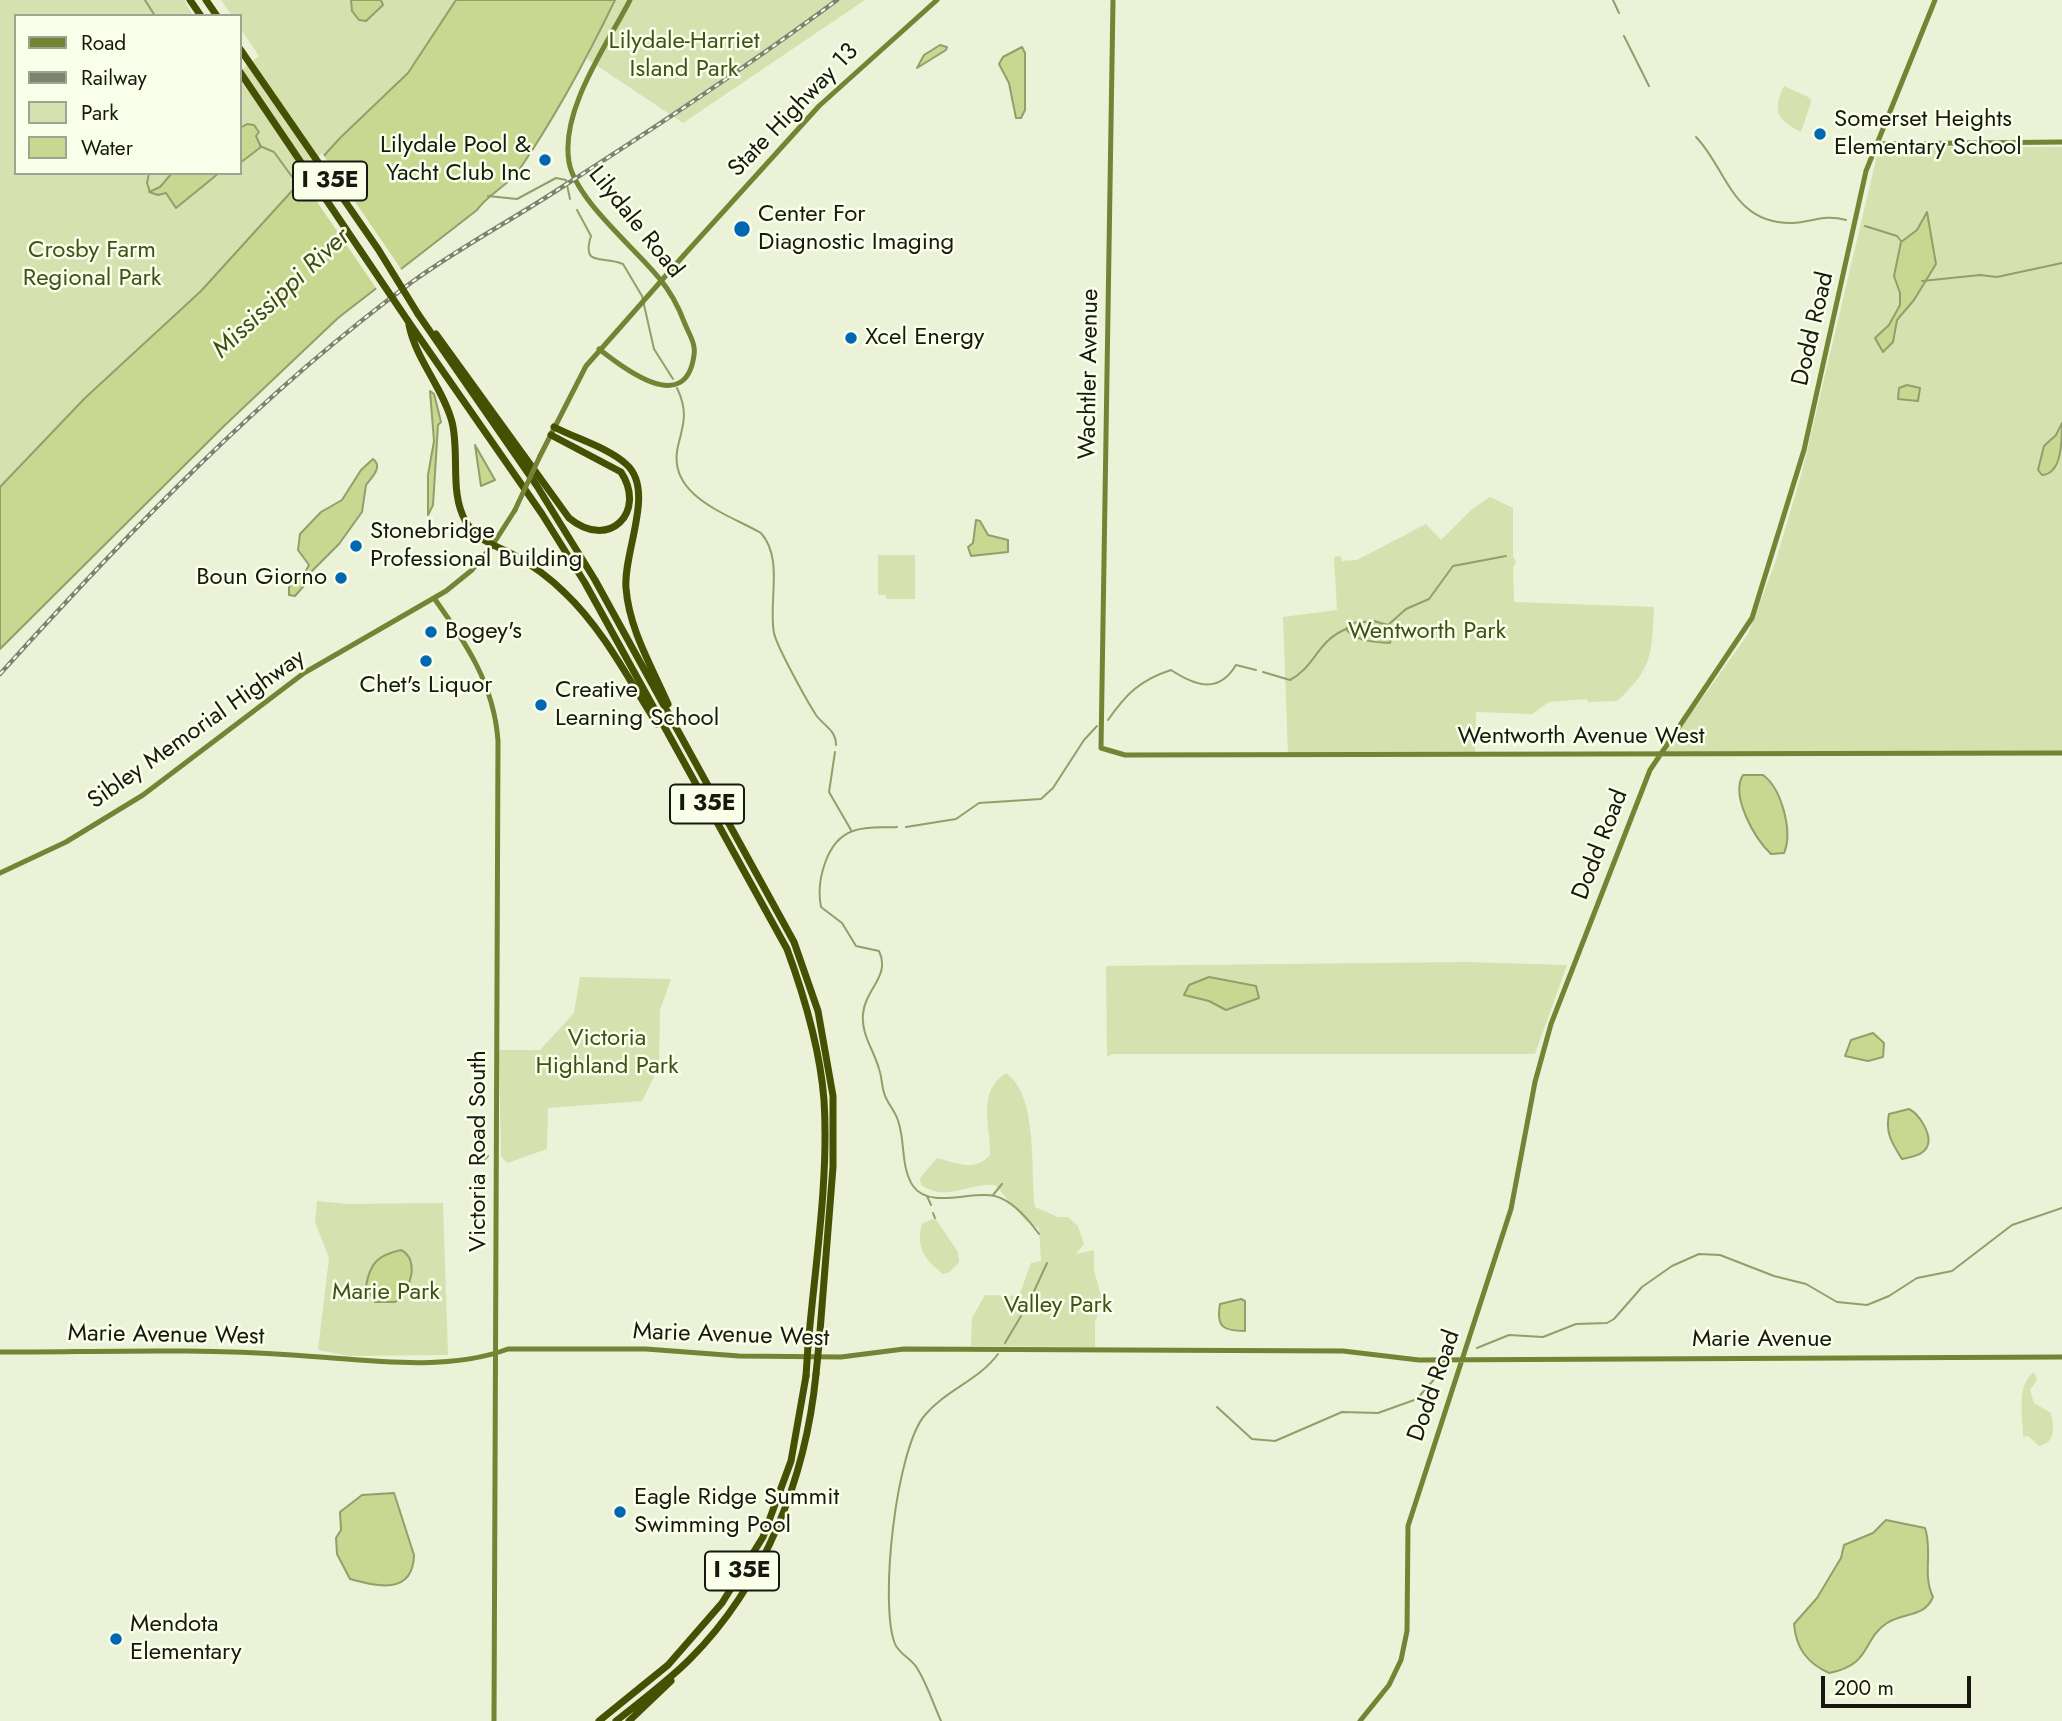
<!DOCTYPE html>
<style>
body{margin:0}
#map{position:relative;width:2062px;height:1721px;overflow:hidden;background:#ebf2d8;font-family:Jost,sans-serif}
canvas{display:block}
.legend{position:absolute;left:14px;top:14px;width:228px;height:161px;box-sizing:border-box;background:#f9ffe9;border:2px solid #9fa392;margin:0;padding:9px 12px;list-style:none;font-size:21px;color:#171910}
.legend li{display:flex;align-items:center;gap:14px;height:35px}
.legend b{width:35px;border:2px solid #9fa392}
.scale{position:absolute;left:1821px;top:1676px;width:150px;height:32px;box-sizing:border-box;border:4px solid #171910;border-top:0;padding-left:9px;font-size:21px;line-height:24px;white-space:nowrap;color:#171910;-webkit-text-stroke:5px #f9ffe9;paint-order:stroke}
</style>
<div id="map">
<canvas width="2062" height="1721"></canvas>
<ul class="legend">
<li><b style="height:9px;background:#748334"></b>Road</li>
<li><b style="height:9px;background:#7e8271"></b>Railway</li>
<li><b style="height:19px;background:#d5e1af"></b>Park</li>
<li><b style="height:19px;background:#c8d890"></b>Water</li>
</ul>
<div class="scale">200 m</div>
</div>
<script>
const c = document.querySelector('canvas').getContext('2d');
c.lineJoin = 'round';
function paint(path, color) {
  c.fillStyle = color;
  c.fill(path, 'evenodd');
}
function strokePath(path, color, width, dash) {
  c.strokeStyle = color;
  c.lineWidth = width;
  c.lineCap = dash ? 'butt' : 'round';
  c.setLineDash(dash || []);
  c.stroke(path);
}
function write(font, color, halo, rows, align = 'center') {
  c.font = font + ' Jost,sans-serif';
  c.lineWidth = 5;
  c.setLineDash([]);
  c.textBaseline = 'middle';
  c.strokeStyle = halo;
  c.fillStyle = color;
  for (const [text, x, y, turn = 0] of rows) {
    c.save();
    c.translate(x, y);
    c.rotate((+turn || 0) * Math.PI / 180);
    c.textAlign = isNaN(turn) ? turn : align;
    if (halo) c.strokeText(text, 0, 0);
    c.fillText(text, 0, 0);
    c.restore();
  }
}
const green = new Path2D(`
 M0,0H184L193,16H16V173H240V71L259,56L240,28V16H232L221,0H456L408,73L340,138L201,291L85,398L0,487Z
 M615,0H865L683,123L587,59Z
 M1784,86L1810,98L1811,102L1801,132C1777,120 1772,111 1784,86Z
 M1879,147H2062V751L1664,752L1748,634L1776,560L1802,472Z
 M1490,497L1513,508V556L1516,562L1513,568L1514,602L1654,607C1652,652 1653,669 1617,701L1588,702L1587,699L1549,702L1532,714L1476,712L1475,753H1288L1283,617L1337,610L1334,557L1341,556L1342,561L1357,560L1426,524L1441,540L1472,509Z
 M878,555H915V599H886V595H878Z
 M1466,962L1567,965L1535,1054H1112L1107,1057L1106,966Z
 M580,977L671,979L660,1010L659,1067L642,1101L548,1108L547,1149L507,1163L501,1156L499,1050H540L574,1013Z
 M1006,1073C1039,1096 1030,1172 1035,1207L1058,1217H1068L1078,1226L1084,1244L1076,1254L1094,1250V1270L1103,1303L1095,1322V1347L971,1346L972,1318L985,1295L1019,1296L1031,1263L1041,1261L1039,1228L1026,1221L995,1185C970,1183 945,1202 921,1185L920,1178L937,1158C956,1163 975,1172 990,1155C991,1127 976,1092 1006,1073Z
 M317,1201L348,1204L443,1203L448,1355L349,1356L318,1350L329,1258L315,1222Z
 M935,1218L958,1252L959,1262L950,1272L943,1274C925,1260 915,1246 922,1224Z
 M2034,1372L2037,1380L2030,1390L2034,1403L2051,1413C2054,1426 2056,1443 2039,1446L2028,1436L2023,1437C2023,1417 2016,1384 2034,1372Z`);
const water = new Path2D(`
 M351,0H381L383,5L366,21L359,20L352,11Z
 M456,0H615C587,58 556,116 519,170C509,185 488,194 477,210L338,318L224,426L0,649V487L85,398L201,291L340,138L408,73Z
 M940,45L947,47L946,50L917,68L924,55Z
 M1022,47L1025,53V110L1021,118H1016L1009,83L999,64L1003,57Z
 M247,124L254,125L259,132L256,136L261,147L240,163V128Z
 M172,173H219L176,208L166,193L158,195L149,192L160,187Z
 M1927,212L1936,264L1914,300L1897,320L1893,342L1883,352L1875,338L1889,325L1900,305V293L1894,276L1901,242L1917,230Z
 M1907,385L1920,388L1918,401L1898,399L1899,388Z
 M430,391L434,394L441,422L438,425L433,505L428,515V475L434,441Z
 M2062,423C2062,441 2062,474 2042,475L2038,470L2044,446L2056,435Z
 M475,445L495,480L481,486Z
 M373,459C384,467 370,479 366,485L362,512L339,544L306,577L308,581L295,596L289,595V587L297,577L303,576L309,565L298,550L300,534L321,512L342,500L361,470Z
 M976,520L980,521L988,535L1008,540V552L971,556L968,547L973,543Z
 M1374,621L1388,625L1392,635L1390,643C1373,642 1357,642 1346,629L1352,623Z
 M1743,775H1763C1782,789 1793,832 1784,853L1771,854C1755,839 1730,796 1743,775Z
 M1209,977L1256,986L1259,998L1226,1010L1209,1001L1184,995L1189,985Z
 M1873,1033L1884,1043L1883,1057L1868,1061L1845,1056L1851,1040Z
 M1909,1109C1919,1114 1933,1135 1927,1147C1922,1156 1911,1157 1902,1159C1892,1143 1885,1133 1889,1114Z
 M401,1250C420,1259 411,1292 395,1302H375L366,1286C370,1263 378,1255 401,1250Z
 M1241,1299L1245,1301V1331C1223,1331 1216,1327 1220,1304Z
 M394,1493L414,1555C413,1596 376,1586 350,1579L337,1554L336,1538L341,1530L340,1512L362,1495Z
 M1886,1520L1925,1528C1933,1551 1922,1575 1933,1597C1924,1618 1904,1612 1887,1623C1862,1639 1872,1665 1829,1673C1807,1663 1796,1648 1794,1624L1817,1598L1841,1558L1844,1545L1873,1533Z`);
const pier = new Path2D(`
 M322,153L403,272L378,291L300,177Z`);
const stream = new Path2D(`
 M145,0L155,16
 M1613,0L1619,13
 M1624,36L1649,86
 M1696,137C1727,169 1732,224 1792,223C1813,222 1823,214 1846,220
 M260,146L274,152L298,185
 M149,173L147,183L150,192
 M488,196L517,199L556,178L566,180L570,199
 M577,210L591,236C581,268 603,255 623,264L642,296L654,349L673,379
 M1865,226L1897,236L1901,241
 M1922,281L1980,275L1997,277L2062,263
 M677,388C688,411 684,423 678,446C666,496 728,514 761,533C784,559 768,602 774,633C777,647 807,701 816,715C824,726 836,730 836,745
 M1388,625L1406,609L1429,599L1453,566L1506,556
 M1263,672L1290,680C1315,667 1317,641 1346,629
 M1108,720C1126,694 1140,680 1171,670C1194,685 1218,695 1236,665L1256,670
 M835,752L829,792L851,830
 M897,827C883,828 866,826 853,831C826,840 816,882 821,907L842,923L856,946L879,951C891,976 865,989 863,1014C861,1035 874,1050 879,1069C883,1080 881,1090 887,1100C891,1108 897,1114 899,1124C905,1143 901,1168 913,1186C930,1210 972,1190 995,1196C1013,1201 1029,1220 1039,1234
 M906,827L956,819L979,803L1041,799L1053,788L1084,740L1097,726
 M484,1160L488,1156
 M993,1195L1002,1184
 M927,1196L931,1205
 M933,1213L935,1218
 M1025,1311L1047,1263
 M1005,1343L1021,1316
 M1477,1348L1509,1335L1543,1337L1576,1324L1607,1323L1614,1319L1642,1287L1672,1266L1699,1254L1720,1255L1774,1276L1806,1284L1837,1302L1867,1305L1889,1296L1917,1278L1952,1271L2012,1225L2062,1208
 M1217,1407L1252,1439L1275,1441L1342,1412L1378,1413L1417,1399L1437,1376
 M941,1721C933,1703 927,1684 917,1668C911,1658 899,1654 895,1644C879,1604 896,1448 925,1415C946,1390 979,1380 998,1354`);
const secondary = new Path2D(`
 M1113,0L1101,748L1125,755L2062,753
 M1876,144L2062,142
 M684,255L819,106L937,0
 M599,349C623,368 686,417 694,355C696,344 689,334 685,324C679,308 671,292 659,278C636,249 575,199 569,162C560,110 607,45 630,0
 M540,456L586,366L617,331
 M434,598C466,643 494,684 498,741L494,1721
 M0,873L66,842L143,795L304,673L446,591L472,570L492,546L515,510
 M0,1352C97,1352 196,1348 292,1355C360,1359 444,1373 508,1349H646L739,1356L841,1357L904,1349L1343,1351L1419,1360L2062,1357
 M1360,1721L1389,1685L1401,1660L1407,1631L1408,1526L1511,1209L1535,1082L1551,1024L1650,770L1752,618L1804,450L1866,171L1935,0`);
const highway = new Path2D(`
 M190,0L201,16
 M206,0L217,16
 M418,314L537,486L595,580L794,942L818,1011L833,1096V1167L819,1344
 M408,321L542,514L585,583L787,949C805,998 820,1048 824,1100C829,1179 815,1266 808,1346
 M409,325C416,360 443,388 452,422C460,454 449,493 466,522C478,541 495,545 514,555C532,565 550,578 565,593C603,629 629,680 657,724
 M436,334L569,518C609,551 647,512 621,472L551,435
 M554,427C577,439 607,447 626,464C656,490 623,552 626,588C629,629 652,667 668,704
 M599,1721L668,1665L722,1603L763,1537L791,1461L806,1376
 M616,1721C641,1701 668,1681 690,1659C765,1584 806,1477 816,1374
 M629,1721L671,1681`);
const rail = new Path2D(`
 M0,674C125,536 261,393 412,282C459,248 510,221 559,189C653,129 747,67 837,0`);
const secondaryBridge = new Path2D(`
 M617,331L684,255
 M515,510L540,456`);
const highwayBridge = new Path2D(`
 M240,49L378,249L418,314
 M240,72L408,321
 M816,1374L819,1344
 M806,1376L808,1346`);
const markers = [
 [1820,134,7,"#0067b3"],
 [545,160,7,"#0067b3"],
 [742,229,9,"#0067b3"],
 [851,338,7,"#0067b3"],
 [356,546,7,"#0067b3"],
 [341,578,7,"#0067b3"],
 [431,632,7,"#0067b3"],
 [426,661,7,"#0067b3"],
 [541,705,7,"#0067b3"],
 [620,1512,7,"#0067b3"],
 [116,1639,7,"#0067b3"]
];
const shields = [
 [330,181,74],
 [707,804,74],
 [742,1571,74]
];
const shieldNames = [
 ["I 35E",330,181],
 ["I 35E",707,804],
 ["I 35E",742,1571]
];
const parkNames = [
 ["Lilydale-Harriet",684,42],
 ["Island Park",684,70],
 ["Crosby Farm",92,251],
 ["Regional Park",92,279],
 ["Wentworth Park",1427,632],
 ["Victoria",607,1039],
 ["Highland Park",607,1067],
 ["Marie Park",386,1293],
 ["Valley Park",1058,1306]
];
const streetNames = [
 ["State Highway 13",794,111,-46],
 ["Lilydale Road",635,223,51],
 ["Dodd Road",1814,329,-77],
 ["Wachtler Avenue",1090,374,-89],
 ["Sibley Memorial Highway",197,730,-35],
 ["Wentworth Avenue West",1581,737],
 ["Dodd Road",1601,845,-69],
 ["Victoria Road South",479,1151,-90],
 ["Marie Avenue West",166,1336,1],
 ["Marie Avenue West",731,1336,2],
 ["Marie Avenue",1762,1340],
 ["Dodd Road",1435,1386,-71]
];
const poiNames = [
 ["Somerset Heights",1834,120],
 ["Elementary School",1834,148],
 ["Lilydale Pool &",531,146,"right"],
 ["Yacht Club Inc",531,174,"right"],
 ["Center For",758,215],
 ["Diagnostic Imaging",758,243],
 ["Xcel Energy",865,338],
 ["Stonebridge",370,532],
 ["Professional Building",370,560],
 ["Boun Giorno",327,578,"right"],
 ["Bogey's",445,632],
 ["Chet's Liquor",426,686,"center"],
 ["Creative",555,691],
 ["Learning School",555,719],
 ["Eagle Ridge Summit",634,1498],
 ["Swimming Pool",634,1526],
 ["Mendota",130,1625],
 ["Elementary",130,1653]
];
const waterNames = [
 ["Mississippi River",282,294,-43]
];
paint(green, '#d5e1af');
paint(water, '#c8d890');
strokePath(water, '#939f6a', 2);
paint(pier, '#ebf2d8');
strokePath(stream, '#939f6a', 2);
strokePath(secondary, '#748334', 5);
strokePath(highway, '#455003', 7);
strokePath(rail, '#7e8271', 4.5);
strokePath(rail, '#f9ffe9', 2, [5]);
strokePath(secondaryBridge, '#748334', 5);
strokePath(highwayBridge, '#455003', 7);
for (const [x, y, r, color] of markers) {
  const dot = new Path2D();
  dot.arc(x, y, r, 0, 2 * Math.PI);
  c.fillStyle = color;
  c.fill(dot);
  strokePath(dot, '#f9ffe9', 2.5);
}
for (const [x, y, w] of shields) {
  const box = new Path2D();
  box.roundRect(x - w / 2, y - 19.5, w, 39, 5);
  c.fillStyle = '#f9ffe9';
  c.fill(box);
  strokePath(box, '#171910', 2);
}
write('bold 23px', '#171910', null, shieldNames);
write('24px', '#454f1a', '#f9ffe9', parkNames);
write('24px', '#171910', '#f9ffe9', streetNames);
write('24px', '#171910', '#f9ffe9', poiNames, 'left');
write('italic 26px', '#424b17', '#f9ffe9', waterNames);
</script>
